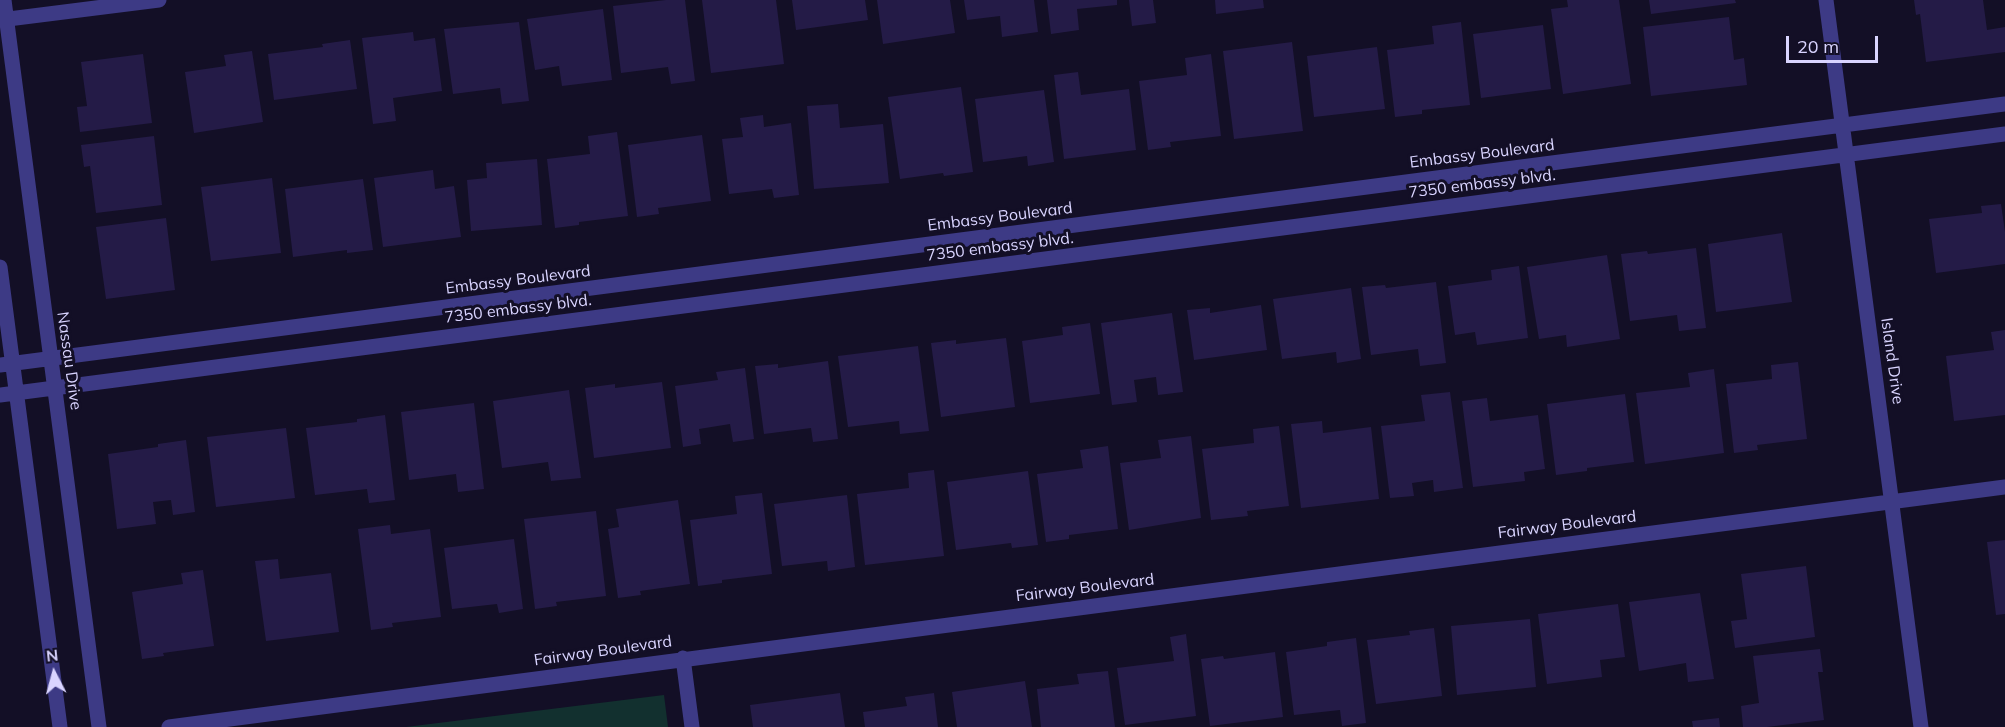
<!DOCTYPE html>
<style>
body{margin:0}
#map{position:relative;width:2005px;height:727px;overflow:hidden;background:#130f26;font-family:Mulish,sans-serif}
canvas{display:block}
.north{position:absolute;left:24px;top:643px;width:60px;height:60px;-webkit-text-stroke:4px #130f26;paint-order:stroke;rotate:354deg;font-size:16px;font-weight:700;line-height:24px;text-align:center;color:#d9d4ff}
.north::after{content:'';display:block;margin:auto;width:21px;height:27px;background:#d9d4ff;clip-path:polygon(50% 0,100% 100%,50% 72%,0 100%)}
.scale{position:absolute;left:1786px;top:36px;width:92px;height:27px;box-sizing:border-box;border:3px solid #d9d4ff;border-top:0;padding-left:8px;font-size:18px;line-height:21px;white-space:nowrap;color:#d9d4ff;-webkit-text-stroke:4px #130f26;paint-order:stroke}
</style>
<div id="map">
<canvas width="2005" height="727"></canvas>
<div class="north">N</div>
<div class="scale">20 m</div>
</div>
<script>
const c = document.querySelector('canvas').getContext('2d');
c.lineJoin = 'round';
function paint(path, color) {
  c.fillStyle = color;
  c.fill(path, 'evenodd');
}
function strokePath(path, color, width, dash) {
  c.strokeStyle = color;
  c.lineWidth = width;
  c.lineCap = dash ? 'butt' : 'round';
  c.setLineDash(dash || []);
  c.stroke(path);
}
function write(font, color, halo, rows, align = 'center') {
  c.font = font + ' Mulish,sans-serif';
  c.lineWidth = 6;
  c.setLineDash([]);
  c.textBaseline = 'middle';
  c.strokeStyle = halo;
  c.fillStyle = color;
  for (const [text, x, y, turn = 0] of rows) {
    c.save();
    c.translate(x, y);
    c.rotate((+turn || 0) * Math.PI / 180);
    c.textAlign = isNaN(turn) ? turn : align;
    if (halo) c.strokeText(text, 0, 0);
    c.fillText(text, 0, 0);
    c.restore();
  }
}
const green = new Path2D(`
 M664,695L668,727H406Z`);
const building = new Path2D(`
 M666,0H685L695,81L671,84L668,67L621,73L613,6Z
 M702,0H776L784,64L711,73Z
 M792,0H865L868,20L796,30Z
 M877,0H950L955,33L883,44Z
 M964,0H1034L1038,32L1002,37L1000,16L967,20Z
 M1047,0H1117V5L1077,9L1079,30L1051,34Z
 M1129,0H1153L1156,23L1132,26Z
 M1215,0H1263L1264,8L1216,14Z
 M1567,0H1619L1631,84L1563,94L1551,9L1568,7Z
 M1649,0H1735L1736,3L1651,14Z
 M1914,0H1983L1987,30L2005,27V52L1926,62L1920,14L1916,15Z
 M603,9L612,80L562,86L559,66L535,70L527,19Z
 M1729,17L1734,60L1744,58L1747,85L1651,96L1643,27Z
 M519,22L529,101L502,104L500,88L453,94L444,29Z
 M1461,22L1470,105L1422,110V114L1395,117L1387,50L1434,44L1432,26Z
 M1543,25L1551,89L1481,98L1473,34Z
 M413,32L414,41L435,38L442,91L393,98L396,121L373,124L362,38Z
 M350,40L357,89L274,100L268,54L323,47L322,44Z
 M1292,42L1303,131L1234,139L1223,51Z
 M1377,47L1385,109L1314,117L1307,56Z
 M252,51L263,122L194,133L185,72L226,66L224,55Z
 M143,54L152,123L80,132L77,107L87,106L81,62Z
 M1211,54L1221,136L1170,142L1171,147L1148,150L1139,81L1187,75L1185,58Z
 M1078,72L1081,95L1129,89L1136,150L1064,159L1054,75Z
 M961,87L973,172L944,176L943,173L900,179L888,97Z
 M1044,90L1054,162L1028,166L1027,156L983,162L975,99Z
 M838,104L840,128L883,124L889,183L814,189L807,106Z
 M763,115L764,127L791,123L799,195L774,198L772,189L729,194L722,139L743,137L740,118Z
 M617,132L628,216L579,222V225L555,228L547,159L590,154L588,136Z
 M702,135L711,201L658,208L659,214L637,217L628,145Z
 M154,136L162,205L96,213L90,166L84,167L81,145Z
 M537,159L542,225L471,231L467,180L487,178L486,163Z
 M433,170L435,189L454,186L461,237L383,247L374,178Z
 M272,178L281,253L211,261L201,187Z
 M363,179L373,250L347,253V250L293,257L285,189Z
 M2001,204L2005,232V264L1936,273L1929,219L1982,213L1981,206Z
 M166,218L175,290L106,299L96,227Z
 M1782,233L1792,302L1716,312L1708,244Z
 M1696,248L1706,328L1679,331L1677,315L1630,321L1621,254L1647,251L1648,254Z
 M1607,255L1620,339L1567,347L1566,335L1539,339L1527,267Z
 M1519,266L1528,338L1477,345L1475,332L1455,335L1448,286L1492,280L1491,270Z
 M1436,282L1446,363L1420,366L1418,349L1371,355L1362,287L1385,285L1386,288Z
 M1351,288L1361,359L1337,363L1336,352L1282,359L1273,299Z
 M1261,305L1267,350L1194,360L1187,310L1210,308V313Z
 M1172,313L1183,392L1158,395L1156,377L1134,380L1137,402L1112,405L1101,323Z
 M1090,323L1100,394L1030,403L1022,341L1063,335L1062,327Z
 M2005,330V415L1954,421L1946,356L1994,350L1991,332Z
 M1006,338L1015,407L941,417L931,343L956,340V344Z
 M918,346L929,431L900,434L899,421L848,427L838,356Z
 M828,361L838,439L813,442L811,428L764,434L755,366L778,364V368Z
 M1798,362L1807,439L1757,445L1758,450L1734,453L1726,384L1772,379L1771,365Z
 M745,368L754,439L733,442L730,424L699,429L701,444L683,447L675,386L718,380L716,372Z
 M1714,369L1724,453L1645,464L1636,393L1690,387L1688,373Z
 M662,382L671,448L594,458L585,388L615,384V388Z
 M569,390L581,478L551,481L548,462L502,468L493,401Z
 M1450,392L1463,488L1434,492L1433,480L1412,483L1414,496L1390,498L1381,426L1425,421L1421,395Z
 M1625,394L1634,462L1587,468V471L1556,475L1547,404Z
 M1487,398L1490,421L1538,415L1545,469L1524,472L1525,481L1473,487L1462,401Z
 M474,403L484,489L458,492L456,474L409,480L401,412Z
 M385,415L395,500L369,503L367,489L315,495L306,428L357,422V419Z
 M1322,421L1323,433L1371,427L1379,499L1301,508L1291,424Z
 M1279,426L1289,506L1247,511L1248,516L1211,520L1202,449L1254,443L1253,429Z
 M286,428L295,498L216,507L207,437Z
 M1191,436L1201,518L1129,530L1120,463L1161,458L1158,440Z
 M186,440L195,512L173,515L171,500L153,502L156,524L117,529L108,454L158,447V444Z
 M1108,446L1118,529L1069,535V539L1046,542L1037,474L1083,468L1080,450Z
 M934,470L944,556L865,565L857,494L909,488L908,473Z
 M1028,471L1038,545L1012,548L1011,543L956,550L947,482Z
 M762,493L772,574L722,580V583L698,586L690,520L737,514L735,496Z
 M847,495L855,567L828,571L827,561L782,566L774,504Z
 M678,500L690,584L640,591L641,595L618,598L608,529L619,527L616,509Z
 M596,511L606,596L556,602L557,606L535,609L524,519Z
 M390,525L391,534L430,529L441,617L392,623L393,627L371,630L358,529Z
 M514,539L523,609L499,613L497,604L452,609L444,548Z
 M2005,540V614L1996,615L1987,542Z
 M278,559L280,579L331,573L339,632L266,641L255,561Z
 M1806,566L1815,637L1735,648L1731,621L1747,619L1741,574Z
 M203,570L214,646L163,653L164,656L142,659L132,592L183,584L181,573Z
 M1700,593L1714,679L1688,682L1686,663L1639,671L1629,602Z
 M1618,604L1625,657L1600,660L1602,677L1547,684L1538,614Z
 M1530,619L1536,687L1457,695L1451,626Z
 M1434,628L1442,696L1376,704L1367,640L1410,635L1409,631Z
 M1186,634L1196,716L1125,725L1117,668L1174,661L1170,637Z
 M1356,638L1366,723L1342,726L1340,710L1294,715L1286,652L1327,646V642Z
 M1820,649L1823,672H1818L1824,720L1767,727H1743L1741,706L1759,703L1753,656Z
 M1275,652L1283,717L1210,726L1201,659L1223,656L1224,659Z
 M1108,671L1115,727H1041L1037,689L1079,684L1077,674Z
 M1025,681L1032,727H957L952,692Z
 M840,693L845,727H753L750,705Z
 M934,693L938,727H865L863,712L907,706L905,697Z
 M1719,718L1720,727H1693L1692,721Z`);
const minor = new Path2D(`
 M4,0L99,727
 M1826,0L1921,727
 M0,20L159,0
 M0,267L60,727
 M0,365L2005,104
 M0,395L2005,134
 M683,658L692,727
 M169,727L2005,487`);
const streetNames = [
 ["Embassy Boulevard",1482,154,-7],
 ["7350 embassy blvd.",1482,184,-7],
 ["Embassy Boulevard",1000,217,-7],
 ["7350 embassy blvd.",1000,247,-7],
 ["Embassy Boulevard",518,280,-7],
 ["7350 embassy blvd.",518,309,-7],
 ["Nassau Drive",69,361,82],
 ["Island Drive",1892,361,82],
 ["Fairway Boulevard",1567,525,-7],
 ["Fairway Boulevard",1085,588,-7],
 ["Fairway Boulevard",603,651,-8]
];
paint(green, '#12302f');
paint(building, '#241b47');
strokePath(minor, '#3d3a85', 15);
write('16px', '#d9d4ff', '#130f26', streetNames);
</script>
